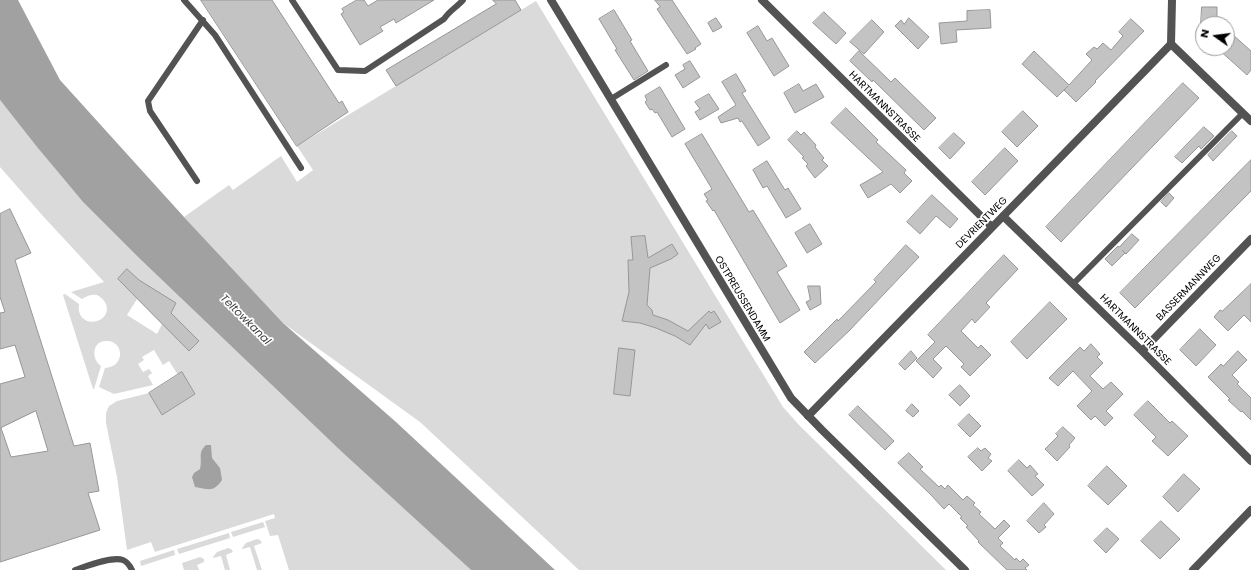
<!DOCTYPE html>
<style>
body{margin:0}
#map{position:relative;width:1251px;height:570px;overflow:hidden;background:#fff;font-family:Poppins,sans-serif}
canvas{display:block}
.north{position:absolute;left:1195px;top:16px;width:40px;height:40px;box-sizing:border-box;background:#fff;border:1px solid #999;border-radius:50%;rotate:284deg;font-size:11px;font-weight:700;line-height:16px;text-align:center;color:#000}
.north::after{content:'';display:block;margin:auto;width:14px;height:18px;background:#000;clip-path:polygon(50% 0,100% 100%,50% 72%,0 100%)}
</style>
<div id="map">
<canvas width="1251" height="570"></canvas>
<div class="north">N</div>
</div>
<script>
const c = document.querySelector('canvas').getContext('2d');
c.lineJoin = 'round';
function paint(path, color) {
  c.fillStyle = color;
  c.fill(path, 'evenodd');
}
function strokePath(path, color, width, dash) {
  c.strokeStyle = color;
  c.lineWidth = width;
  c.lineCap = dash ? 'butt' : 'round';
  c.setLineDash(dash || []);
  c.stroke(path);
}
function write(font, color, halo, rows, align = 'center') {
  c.font = font + ' Poppins,sans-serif';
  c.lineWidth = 3.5;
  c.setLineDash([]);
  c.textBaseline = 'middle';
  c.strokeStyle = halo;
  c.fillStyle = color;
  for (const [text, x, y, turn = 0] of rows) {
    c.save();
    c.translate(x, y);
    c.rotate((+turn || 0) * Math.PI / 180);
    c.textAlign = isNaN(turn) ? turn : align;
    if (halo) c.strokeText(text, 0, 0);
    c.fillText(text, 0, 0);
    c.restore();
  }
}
const green = new Path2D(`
 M536,1L783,407L799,425L946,570H579L420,422L283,323L184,217L229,185L233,190L281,156L297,182L313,170L297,146Z
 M0,100L37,147L83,202L138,257L343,453L471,570H289L278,535L270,536L265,521L275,518L274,514L155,552L151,542L127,550L117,477L106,423V413L109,406L117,401L149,393L162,415L195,394L182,373L178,375L169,361L163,365L154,350L142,357L144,360L138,364L143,372L149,369L152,373L148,376L153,385L114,394L99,387L105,368C126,367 124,340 106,341C92,341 91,359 101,366L94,389H93L63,295L65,294L79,304C75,330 113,325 106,304C104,300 101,297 97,295C91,294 87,296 82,299L71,292L104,282L42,215L0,167ZM137,299L162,324L157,334L127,315Z
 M263,522L265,527L233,537L231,532Z
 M229,533L230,538L179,554L177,549Z
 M257,539L260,540L262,543L254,546L262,570H257L250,547L242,549V548L246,543Z
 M228,548L231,549L233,552L226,555L230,570H225L221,556L213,558V557L217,552Z
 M174,550L175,555L141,566L140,561Z
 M200,557L204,559V562L197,565L199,570H184L182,563Z`);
const water = new Path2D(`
 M0,0H18L60,80L184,217L283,323L396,422L555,570H471L343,453L138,257L83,202L37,147L0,100Z
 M206,445H211L212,458L220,468L222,480C213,493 209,489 195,487L192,477L194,473L200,469C203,458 197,453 206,445Z`);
const building = new Path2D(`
 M201,0H272L339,103L342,101L348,112L297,146Z
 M357,0H364L368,6L378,0H434L396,23L394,19L380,27L383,31L360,45L341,14L344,12L342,9Z
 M493,0H515L521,10L396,86L386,70L496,4Z
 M655,0H672L701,44L695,48L696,49L687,54L657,9L660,7Z
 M1202,7H1217V24H1201Z
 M614,10L632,40L630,41L648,71L634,80L615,50L617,49L599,19Z
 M990,10L991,28L956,30L957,42L941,44L939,23L967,21V11Z
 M824,12L846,33L836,44L813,23Z
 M716,18L722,27L713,32L708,23Z
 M909,18L929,37L918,49L895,26L901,20L904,24Z
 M1131,19L1144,31L1095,81L1096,82L1076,102L1064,90L1068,86L1057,97L1022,64L1034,51L1069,85L1092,60L1086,54L1094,47L1097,49L1103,43L1111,50L1123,36L1119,32Z
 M872,20L884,32L864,54L850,42Z
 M758,26L767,41L772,38L789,66L774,76L747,33Z
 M1232,34L1251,51V70L1247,75L1217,48H1227V39Z
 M859,51L891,82L895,78L936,118L924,130L873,80L872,82L850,61Z
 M690,61L700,77L683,88L675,75L685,69L683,65Z
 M736,74L746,91L742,93L770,138L758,146L742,121L740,122L738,118L721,123L718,117L736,105L722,82Z
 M1183,83L1199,98L1061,242L1046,227Z
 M799,84L803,91L816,84L824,97L795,113L784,93Z
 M660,87L685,129L672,137L657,112L655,113L652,109L650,110L645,102L647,100L645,96Z
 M709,94L719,109L700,120L695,112L700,109L695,102Z
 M846,108L878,140L876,142L906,170L904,173L912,181L900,193L891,184L868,198L860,185L883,172L831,123Z
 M1023,111L1038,126L1017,147L1002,132Z
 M1204,127L1214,136L1201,149L1199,146L1182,163L1175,157Z
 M797,131L801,135L804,132L816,145L815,147L824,158L822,160L828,166L815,178L806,166L808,164L802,158L804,157L788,140Z
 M1232,131L1237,136L1213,161L1208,155Z
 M954,133L965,143L950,159L939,148Z
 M702,134L749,212L753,210L787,266L777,272L800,310L780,323L714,210L713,211L706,201L708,200L704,194L712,189L685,144Z
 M1005,148L1018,161L985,195L972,182Z
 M1251,160V191L1135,308L1120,293Z
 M767,161L785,190L788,188L801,209L786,218L767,186L763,188L753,170Z
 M1169,193L1174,198L1166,207L1161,202Z
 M932,195L958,219L950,228L936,216L920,234L907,222Z
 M10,209L31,253L15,260L74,446L90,443L99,491L88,493L100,530L0,562V384L25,377L15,345L0,349V313L5,312L0,297V214ZM36,411L48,451L11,457L1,428Z
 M810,224L822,244L807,253L795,233Z
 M1132,234L1139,240L1126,254L1122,250L1125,253L1112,266L1105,259L1118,246L1119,247Z
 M645,236L648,258L672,244L678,254L671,259L650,268L647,305L652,310L653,315L668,320L688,331L709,311L711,313L714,311L721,322L709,329L706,324L690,345L675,336L656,328L640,323L622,321L629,292L628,260H633L631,237Z
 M906,245L919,257L849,331L815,363L804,352L837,319L838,321L876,282L874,280Z
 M1004,255L1018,269L986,303L990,307L975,323L972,319L961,331L978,348L981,345L991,355L970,376L961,367L964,364L946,346L933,359L942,368L933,378L916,361L935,342L928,335Z
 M127,269L139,280L176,303L171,313L199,341L189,351L118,279Z
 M1251,284V322L1244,315L1228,331L1214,317L1220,310L1222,311Z
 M808,286H820L821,304L810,310L806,302L810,300Z
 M1050,302L1067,319L1027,359L1011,342Z
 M1200,329L1216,345L1196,366L1180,350Z
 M1091,344L1100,354L1097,357L1103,363L1090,376L1103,389L1111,382L1123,394L1106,411L1113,418L1105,426L1095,416L1091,420L1077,406L1092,391L1073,371L1058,386L1049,378L1080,347L1084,351Z
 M619,348L635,350L630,396L614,394Z
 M911,351L917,358L905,370L899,364Z
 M1238,351L1247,360L1232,375L1239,382L1237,384L1251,398V420L1242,411L1241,412L1228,400L1230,399L1208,377L1221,364L1223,366Z
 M182,372L195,394L162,415L149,393Z
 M960,385L970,396L960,406L949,395Z
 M1148,401L1170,423L1172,421L1188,436L1168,456L1152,441L1156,437L1134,415Z
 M912,404L919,411L913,417L906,411Z
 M858,406L894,441L885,450L849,415Z
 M969,414L981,426L970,437L958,425Z
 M1063,427L1075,438L1069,445L1070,447L1057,461L1045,449L1058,436L1056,434Z
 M978,448L981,451L985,448L991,454L988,458L992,461L982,471L968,457Z
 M909,453L923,467L920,469L939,487L941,485L945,489L948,485L963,500L967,496L975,503L973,505L981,512L979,514L995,529L1004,520L1010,526L998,538L1003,543L1000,546L1015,560L1016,558L1020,562L1023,559L1029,565L1025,568L1027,570H1007L978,542L979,541L966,527L968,526L960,518L962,517L949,504L944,509L931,495L898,463Z
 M1019,460L1027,468L1030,465L1038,474L1035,476L1044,485L1032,496L1008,471Z
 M1107,466L1127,486L1108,505L1088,486Z
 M1184,474L1200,489L1178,512L1163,497Z
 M1044,503L1054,514L1044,525L1046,527L1039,533L1027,521Z
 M1161,521L1180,539L1160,559L1141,541Z
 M1107,528L1119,539L1106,553L1094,541Z`);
const service = new Path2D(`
 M184,0L215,35L301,168
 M292,0L338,70L365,71L444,19C449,11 457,7 463,0
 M611,99L666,65
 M197,181L150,111L148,101L203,20
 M1073,284L1243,113
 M75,570C87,566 112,556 123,560C128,562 130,566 132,570`);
const minor = new Path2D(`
 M762,0L992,227
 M1171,44L1251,121
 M1171,44L1172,0
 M1003,216L1142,351L1251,461
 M1142,351L1251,239
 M808,416L1171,44
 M1193,570L1251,510`);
const tertiary = new Path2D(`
 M551,0L791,398L822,430L965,570`);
const streetNames = [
 ["HARTMANNSTRASSE",884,107,45],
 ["DEVRIENTWEG",982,223,-45],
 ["BASSERMANNWEG",1189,288,-46],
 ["OSTPREUSSENDAMM",742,299,59],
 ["HARTMANNSTRASSE",1135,330,45]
];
const waterNames = [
 ["Teltowkanal",245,320,45]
];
paint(green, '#dadada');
paint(water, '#a1a1a1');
paint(building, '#c3c3c3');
strokePath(building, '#979797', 1);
strokePath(service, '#535353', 6);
strokePath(minor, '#535353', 8);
strokePath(tertiary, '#535353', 8);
write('10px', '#000', '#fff', streetNames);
write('italic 11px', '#424242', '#fff', waterNames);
</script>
